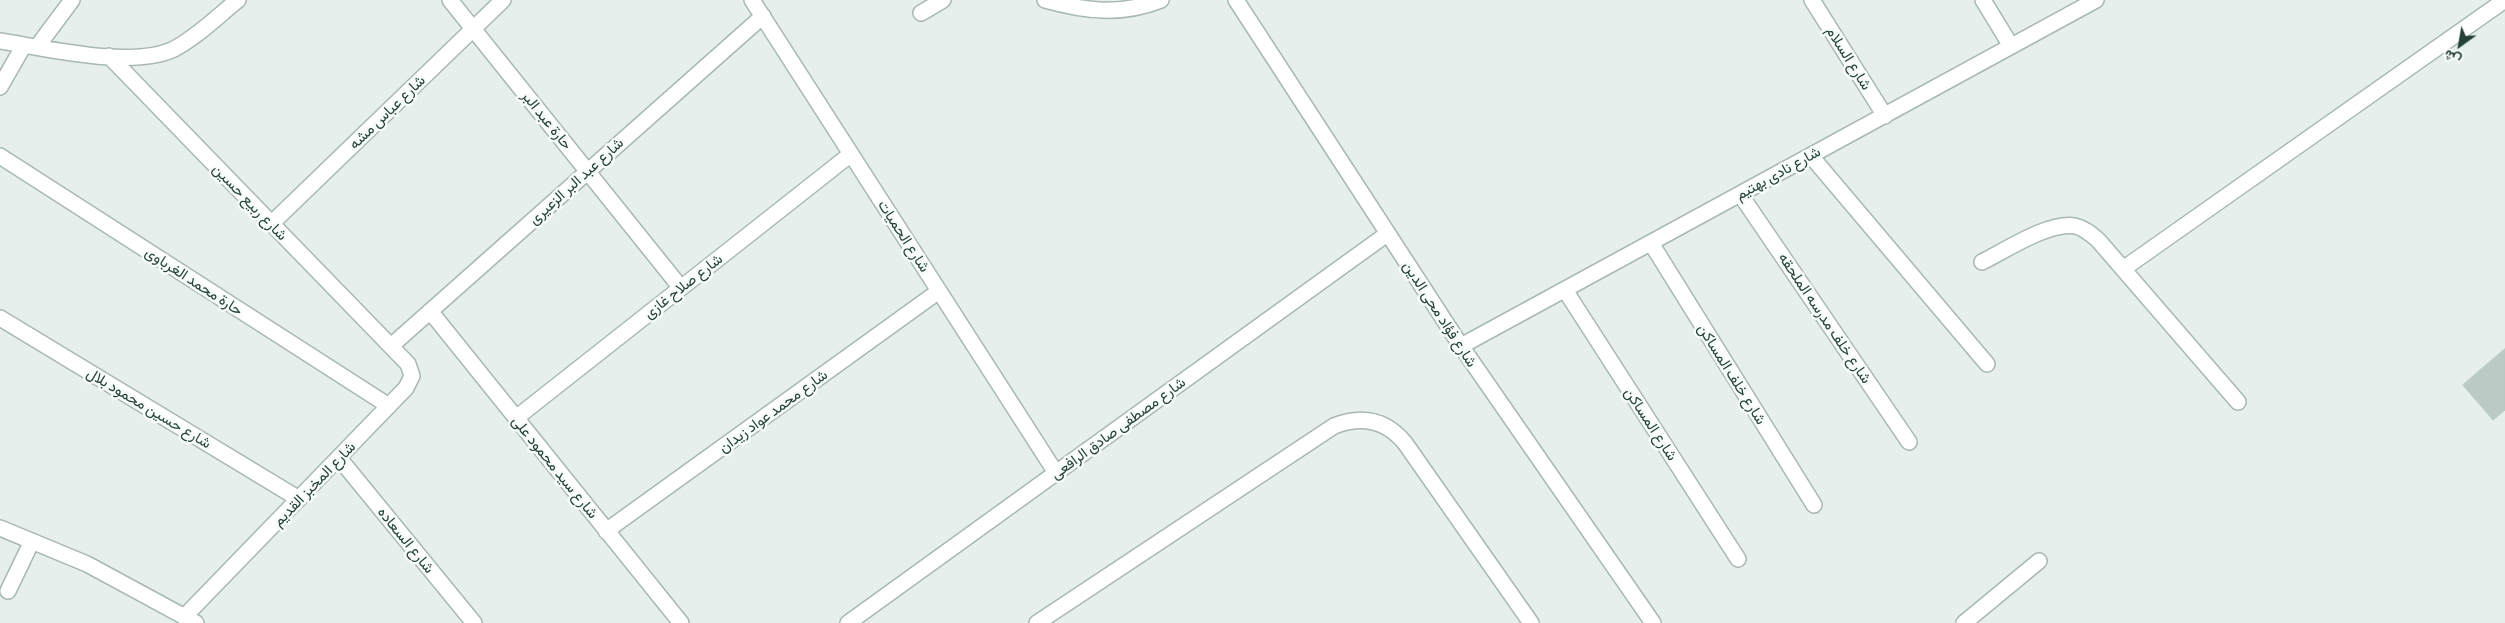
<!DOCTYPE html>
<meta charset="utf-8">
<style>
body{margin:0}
#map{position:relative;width:2505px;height:623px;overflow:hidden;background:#e6efeb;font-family:Commissioner,Vazirmatn,sans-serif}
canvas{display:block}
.north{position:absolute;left:2435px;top:20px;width:50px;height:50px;-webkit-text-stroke:4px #f7fbf9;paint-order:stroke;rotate:212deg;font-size:14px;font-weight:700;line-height:20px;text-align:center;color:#24423a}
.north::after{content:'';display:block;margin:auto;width:18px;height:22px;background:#24423a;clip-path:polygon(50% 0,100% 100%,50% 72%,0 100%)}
</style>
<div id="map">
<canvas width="2505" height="623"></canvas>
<div class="north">ش</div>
</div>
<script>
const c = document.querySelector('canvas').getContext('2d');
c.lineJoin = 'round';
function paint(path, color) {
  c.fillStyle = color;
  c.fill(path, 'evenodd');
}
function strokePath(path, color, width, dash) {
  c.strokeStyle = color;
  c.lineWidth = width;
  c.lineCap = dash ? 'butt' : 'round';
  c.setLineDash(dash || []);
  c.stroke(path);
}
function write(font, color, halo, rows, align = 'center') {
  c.font = font + ' Commissioner,Vazirmatn,sans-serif';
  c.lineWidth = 5;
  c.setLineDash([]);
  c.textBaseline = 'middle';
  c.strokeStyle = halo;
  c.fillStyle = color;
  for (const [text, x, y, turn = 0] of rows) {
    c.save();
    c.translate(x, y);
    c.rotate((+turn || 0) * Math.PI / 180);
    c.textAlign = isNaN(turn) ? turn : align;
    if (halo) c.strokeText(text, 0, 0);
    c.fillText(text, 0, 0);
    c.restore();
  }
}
const building = new Path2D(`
 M2505,349V410L2493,420L2463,385Z`);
const service = new Path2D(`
 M1045,0C1085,11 1120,16 1161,0
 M921,13L943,0
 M1982,262C2006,250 2050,221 2075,226C2084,228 2091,234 2098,240L2238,402
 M2123,269L2505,0
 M1037,623L1334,426C1362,415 1386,420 1405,443L1531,623
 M1964,623L2039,561`);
const minor = new Path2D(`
 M450,0L681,288
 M752,0L1056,473
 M1236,0L1461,346L1653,623
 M1812,0L1885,116
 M1983,0L2011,46
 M0,41C46,48 133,69 174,49C197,37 218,16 238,0
 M37,47L72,0
 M109,56L408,364L412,376L406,388L185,616
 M0,87L24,45
 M0,156L389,406
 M1811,156L1987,364
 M1740,194L1909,442
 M271,224L503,0
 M1651,243L1814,505
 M1565,290L1738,559
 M430,311L681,623
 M0,318L299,499
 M391,346L763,16
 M1461,346L2096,0
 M516,418L851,154
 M339,458L474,623
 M0,528L87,564L196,623
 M606,531L939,291
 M8,591L32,541
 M848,623L1387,234`);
const streetNames = [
 ["شارع السلام",1849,58,58],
 ["شارع عباس مشه",387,112,-44],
 ["حارة عبد البر",547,120,51],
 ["شارع نادى بهتيم",1778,173,-29],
 ["شارع عبد البر الزعيرى",576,181,-42],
 ["شارع ربيع حسين",250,202,46],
 ["شارع الحميات",904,236,57],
 ["حارة محمد الغرباوى",194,281,33],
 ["شارع صلاح غازى",683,286,-38],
 ["شارع فؤاد محى الدين",1440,314,57],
 ["شارع خلف مدرسه الملحقه",1825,318,56],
 ["شارع خلف المساكن",1732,374,58],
 ["شارع حسين محمود بلال",149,408,31],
 ["شارع محمد عواد زيدان",773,411,-36],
 ["شارع المساكن",1651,424,57],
 ["شارع مصطفى صادق الرافعى",1118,428,-36],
 ["شارع سيد محمود على",555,467,51],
 ["شارع المخبز القديم",314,484,-46],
 ["شارع السعاده",406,540,51]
];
paint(building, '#bbcac4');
strokePath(building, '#b8c9c2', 1);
strokePath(service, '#a8b8b2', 18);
strokePath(minor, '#a8b8b2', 18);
strokePath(service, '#fff', 15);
strokePath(minor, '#fff', 15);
write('15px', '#24423a', '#f7fbf9', streetNames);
</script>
